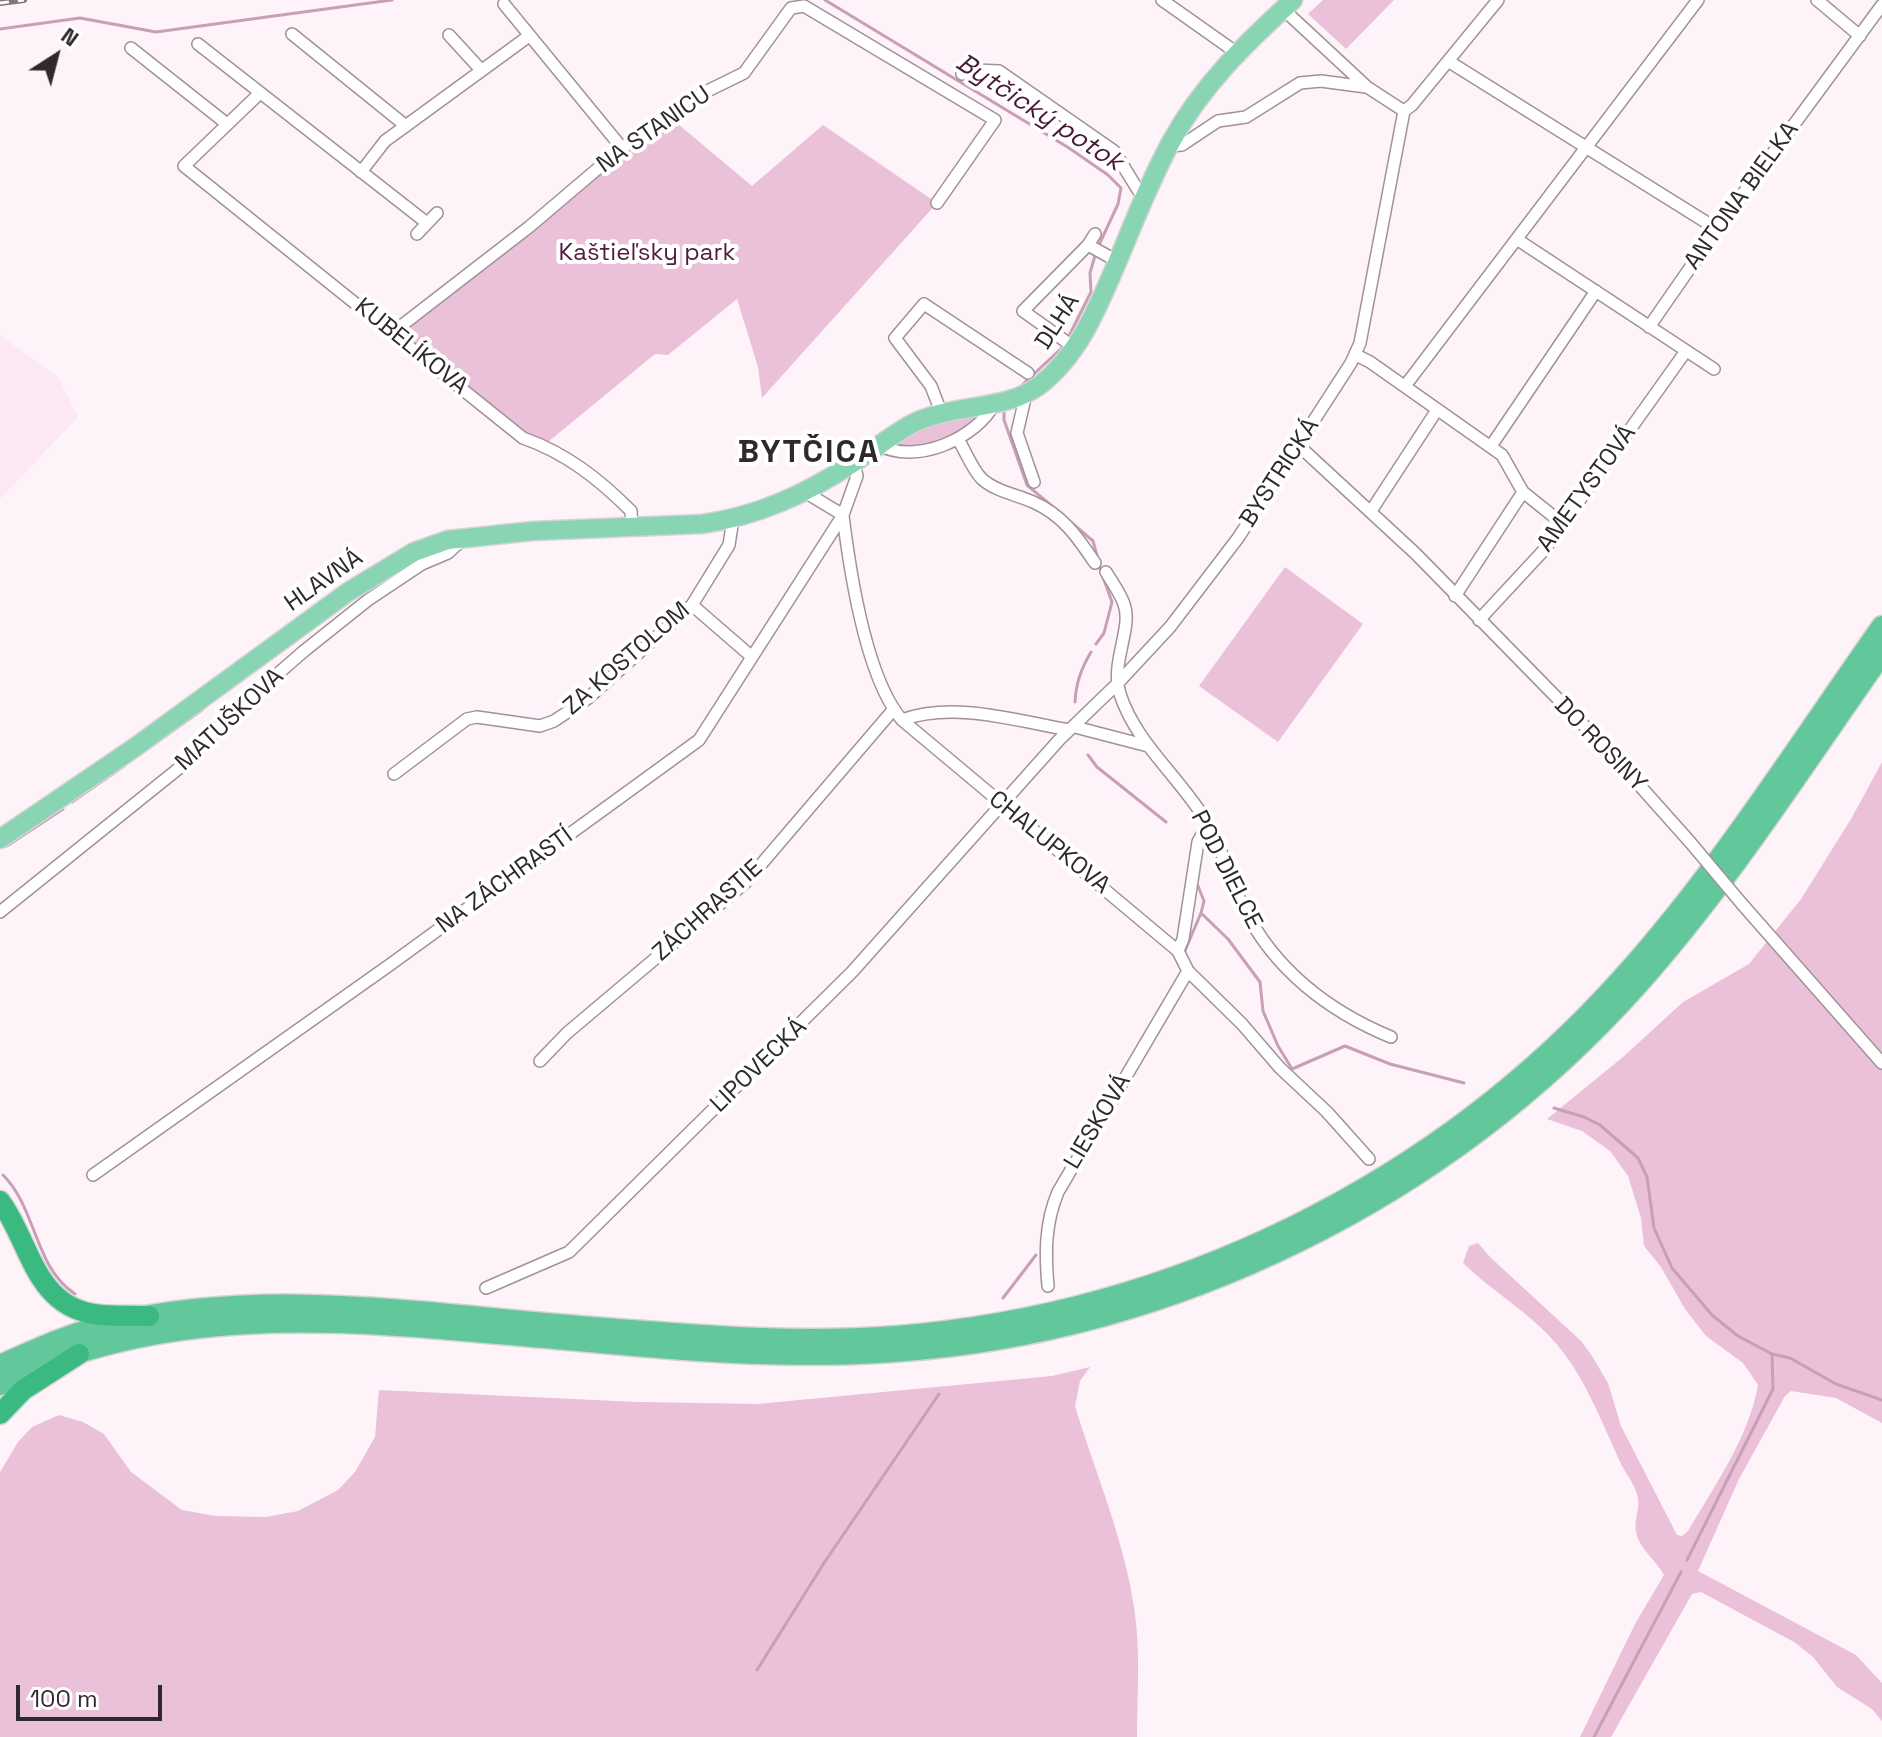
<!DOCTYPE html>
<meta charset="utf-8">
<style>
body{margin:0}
#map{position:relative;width:1882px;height:1737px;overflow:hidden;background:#fef3f9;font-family:"Space Grotesk",sans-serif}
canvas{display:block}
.north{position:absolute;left:16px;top:16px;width:80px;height:80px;-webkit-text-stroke:6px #fff;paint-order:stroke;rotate:36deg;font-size:22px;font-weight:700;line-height:32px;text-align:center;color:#2f282c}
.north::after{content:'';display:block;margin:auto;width:28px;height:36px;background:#2f282c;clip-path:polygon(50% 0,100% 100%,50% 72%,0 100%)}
.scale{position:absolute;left:16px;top:1685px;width:146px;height:36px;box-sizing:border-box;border:4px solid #2f282c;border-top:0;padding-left:10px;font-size:24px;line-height:28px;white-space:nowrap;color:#2f282c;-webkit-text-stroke:6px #fff;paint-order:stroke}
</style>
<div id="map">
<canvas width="1882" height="1737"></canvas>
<div class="north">N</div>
<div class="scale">100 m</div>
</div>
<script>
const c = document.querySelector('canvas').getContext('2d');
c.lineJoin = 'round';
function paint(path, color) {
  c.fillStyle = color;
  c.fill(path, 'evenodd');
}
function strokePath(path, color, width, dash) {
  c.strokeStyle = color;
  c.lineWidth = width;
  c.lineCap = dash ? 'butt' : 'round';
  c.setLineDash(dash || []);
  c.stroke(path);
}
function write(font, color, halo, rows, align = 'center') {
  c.font = font + ' "Space Grotesk",sans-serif';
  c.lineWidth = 8;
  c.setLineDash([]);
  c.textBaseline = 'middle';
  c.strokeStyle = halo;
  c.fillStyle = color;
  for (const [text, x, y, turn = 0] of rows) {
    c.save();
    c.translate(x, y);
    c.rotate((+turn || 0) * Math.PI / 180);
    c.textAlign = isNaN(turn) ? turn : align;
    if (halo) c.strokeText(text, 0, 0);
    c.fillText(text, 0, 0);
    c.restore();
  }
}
const built = new Path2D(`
 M0,335L59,378L78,417L0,499Z`);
const green = new Path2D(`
 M1323,0H1394L1346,49L1308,14Z
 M672,119L752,186L823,125L937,203L762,398L758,367L737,299L668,355L655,354L548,442L531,438L403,338V330L625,152Z
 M986,413L963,435L918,448L894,446C925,425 949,420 986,413Z
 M1285,567L1363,624L1278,742L1199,686Z
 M1882,762V1423L1836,1398L1791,1391L1785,1396L1739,1479L1698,1571L1856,1655L1882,1683V1721L1872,1709L1837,1687L1813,1657L1794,1642L1701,1592L1692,1594L1611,1737H1580L1635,1624L1664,1575C1657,1562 1645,1553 1639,1541C1631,1521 1640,1514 1638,1499C1637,1488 1627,1475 1622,1466C1604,1428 1589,1386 1563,1352C1535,1315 1496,1295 1463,1263L1469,1246L1478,1243L1490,1257L1581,1341L1592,1356L1608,1383L1621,1426L1677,1535L1682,1536L1688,1531C1715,1485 1749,1437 1758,1385L1743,1363L1706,1336L1685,1309L1661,1267L1644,1246L1641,1218L1628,1176L1610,1151L1582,1131L1547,1119L1623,1057L1683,1002L1749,964L1801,899L1851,819Z
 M1090,1367L1080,1381L1075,1406C1095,1472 1124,1539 1134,1607C1141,1650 1137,1694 1137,1737H0V1472L18,1442L32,1427L59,1415L83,1422L104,1434L131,1472L182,1510L216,1516L266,1517L298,1511L338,1490L355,1472L375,1437L379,1390L638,1402L757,1404L1052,1376Z`);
const stream = new Path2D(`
 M825,0L1069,148L1108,175L1121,188L1118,204L1099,245
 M0,29L80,18L156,32L392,0
 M1068,338L1091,292L1090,273L1096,252
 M1021,386L1065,345
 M1004,412V420L1027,485L1093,541L1098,559
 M1096,644L1104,633L1112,602L1099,566
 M1075,702C1076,683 1081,669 1091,652
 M146,750L202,710
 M1088,755L1097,767L1166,822
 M72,802L124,766
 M7,846L63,809
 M1198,886L1204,901L1201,913L1228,939L1260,982L1263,1011L1278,1046L1292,1069L1345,1046L1390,1064L1464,1083
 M1184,953L1201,913
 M1554,1108L1584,1117L1600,1125L1638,1158L1647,1177L1654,1228L1672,1268L1712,1315L1738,1336L1772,1354L1790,1358L1836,1384L1882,1400
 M3,1175C37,1209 34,1267 75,1294
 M1003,1298L1036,1255
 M0,1399L3,1396
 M1687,1560L1773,1389L1772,1354
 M757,1670L824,1563L939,1394
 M1594,1737L1681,1572`);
const minor = new Path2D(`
 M1162,0L1237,53
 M1817,0L1860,36
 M504,4L622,148
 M292,34L406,126
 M449,35L481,70
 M198,44L427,223
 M131,48L227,124
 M1448,61L1717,229
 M962,74L975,70L999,71L1114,151L1138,190L1146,194
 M260,93L184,166L523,438C566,453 599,479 631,511L632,526
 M1404,111L1412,105L1498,0
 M1169,146L1182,145L1218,121L1246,117L1300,83L1321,81L1366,87
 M361,172L385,141L529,36
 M417,234L437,213
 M1518,240L1714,369
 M1088,245L1117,261
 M1649,327L1717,229L1882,5
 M392,333L529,227L622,148L687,101L744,73L791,8L804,6L995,120L937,203
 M1075,348L1023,311L1088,245L1095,234
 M1356,355L1370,362L1502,455L1523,492L1563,524
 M1405,386L1698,0
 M1026,394L1017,433L1034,482
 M941,412L931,386L895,338L924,304L1028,373
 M959,441C966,452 972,469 982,479C995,491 1017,495 1033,502C1063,515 1078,538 1095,563
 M879,445C916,465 976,439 995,403
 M1298,445L1416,554L1607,749L1690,842
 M1491,446L1596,291
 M805,492L843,515
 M1371,511L1437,410
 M843,516C850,572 866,678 902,720L1178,951L1188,971L1242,1024L1280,1068L1327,1112L1369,1159
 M1106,572C1112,582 1120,593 1124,604C1133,628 1110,663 1120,694C1136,744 1182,779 1208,824C1223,850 1230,881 1244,908C1274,969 1328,1011 1391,1037
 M1455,596L1523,492
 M692,605L752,657
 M1479,620L1544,550L1686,351
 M902,720C954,701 1017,721 1069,730
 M1075,727L1148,746
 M394,774L467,719L477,717L540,726L554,721L587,699L692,605L729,545L733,519
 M1742,904L1882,1063
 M0,912L178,769L242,705L304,651L368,600L422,564L448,553L464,538
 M1178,951L1183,939L1198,842L1208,824
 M540,1061L567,1033L746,882L893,710
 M93,1175L391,964L699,740L843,515L857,476L854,463
 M1048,1286C1045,1253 1045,1223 1058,1192L1188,971
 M486,1288L569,1252L852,972L1059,740L1117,684L1170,627L1238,538L1351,363L1360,343L1404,111L1367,87L1283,9`);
const primary = new Path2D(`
 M0,839L134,748L348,592L414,552L448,540L533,531L702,524C758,516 806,494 853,463C872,451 889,437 908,426C950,402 1003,413 1040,385C1081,353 1099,304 1119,258C1135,219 1151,179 1171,142C1202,85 1246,43 1293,0`);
const trunk = new Path2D(`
 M0,1365C36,1349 73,1332 112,1323C266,1286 425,1314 580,1326C685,1334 790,1344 896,1336C1173,1314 1437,1185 1623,977C1720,869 1798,745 1882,626
 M0,1385C177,1295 377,1324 567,1340C675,1350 784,1360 893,1352C1176,1333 1447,1197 1636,987C1728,884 1803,766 1882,654`);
const motorway = new Path2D(`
 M0,1201C30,1241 34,1305 94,1314C112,1317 131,1315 149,1316
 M0,1414L23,1390L79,1354`);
const rail = new Path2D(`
 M0,3L24,0`);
const minorBridge = new Path2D(`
 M1690,842L1742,904`);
const streetNames = [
 ["NA STANICU",654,130,-35],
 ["ANTONA BIELKA",1742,196,-54],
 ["DLHÁ",1058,322,-57],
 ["KUBELÍKOVA",411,347,39],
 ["BYSTRICKÁ",1280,473,-57],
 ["AMETYSTOVÁ",1587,489,-54],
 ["HLAVNÁ",324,581,-35],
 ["ZA KOSTOLOM",627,659,-41],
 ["MATUŠKOVA",230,720,-43],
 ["DO ROSINY",1600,745,46],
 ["CHALUPKOVA",1049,843,39],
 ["POD DIELCE",1226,870,63],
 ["NA ZÁCHRASTÍ",505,881,-36],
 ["ZÁCHRASTIE",708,911,-42],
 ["LIPOVECKÁ",759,1066,-44],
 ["LIESKOVÁ",1098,1122,-59]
];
const parkNames = [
 ["Kaštieľsky park",647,253]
];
const waterNames = [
 ["Bytčický potok",1039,113,33]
];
const districtNames = [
 ["BYTČICA",809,453]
];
paint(built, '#fce8f3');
paint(green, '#ebc0d9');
strokePath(stream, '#c89fb7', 3);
strokePath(minor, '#a1919a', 14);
strokePath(primary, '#d5d4d5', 21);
strokePath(trunk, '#d5d4d5', 23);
strokePath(motorway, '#d5d4d5', 23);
strokePath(minor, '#fff', 11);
strokePath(primary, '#89d5b3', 18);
strokePath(trunk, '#62c79a', 20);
strokePath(motorway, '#3ab981', 20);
strokePath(rail, '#81787d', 6);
strokePath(rail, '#fff', 3, [9]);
strokePath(minorBridge, '#a1919a', 14, []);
strokePath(minorBridge, '#fff', 11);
write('24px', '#2f282c', '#fff', streetNames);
write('24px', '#501d3e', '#fff', parkNames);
write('italic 26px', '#491738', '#fff', waterNames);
c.letterSpacing = '2px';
write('bold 32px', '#2f282c', '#fff', districtNames);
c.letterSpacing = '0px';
</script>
